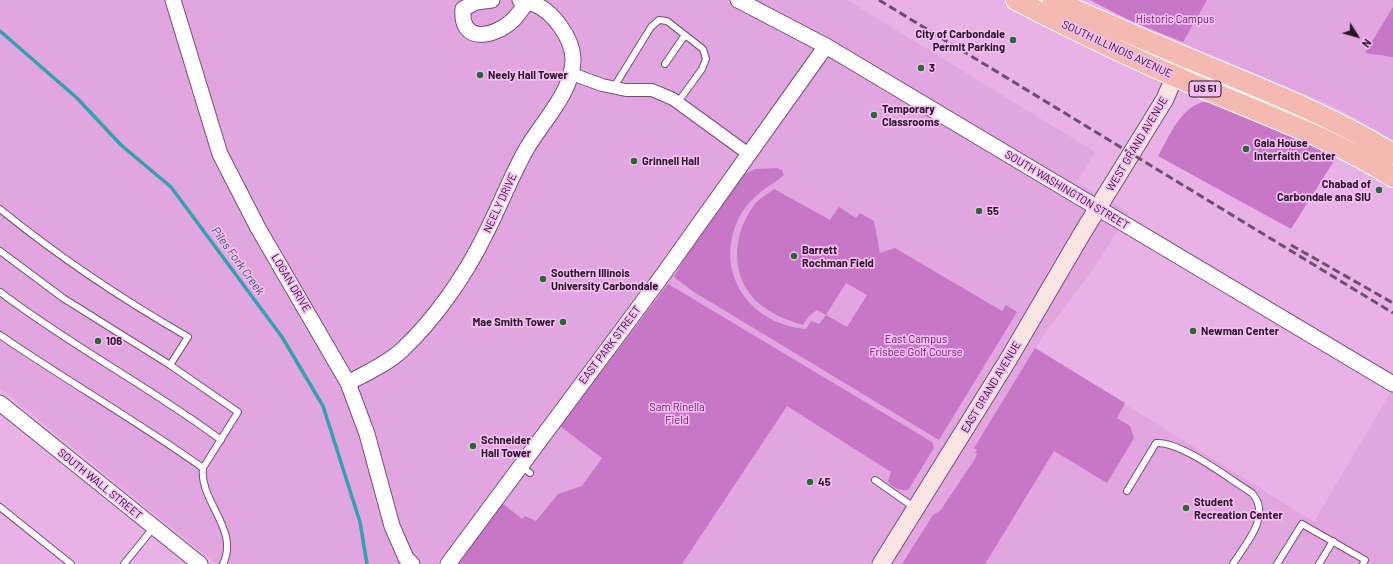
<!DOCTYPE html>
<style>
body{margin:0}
#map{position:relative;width:1393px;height:564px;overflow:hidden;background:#e8b2e6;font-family:Barlow,sans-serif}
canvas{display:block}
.north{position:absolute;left:1337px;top:16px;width:40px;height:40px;-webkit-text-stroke:3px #f6bef3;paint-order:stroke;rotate:127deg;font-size:11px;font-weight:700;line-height:16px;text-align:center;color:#281427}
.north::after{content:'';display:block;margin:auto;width:14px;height:18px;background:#281427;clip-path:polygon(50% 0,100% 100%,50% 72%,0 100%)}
</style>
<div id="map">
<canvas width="1393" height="564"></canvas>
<div class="north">N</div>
</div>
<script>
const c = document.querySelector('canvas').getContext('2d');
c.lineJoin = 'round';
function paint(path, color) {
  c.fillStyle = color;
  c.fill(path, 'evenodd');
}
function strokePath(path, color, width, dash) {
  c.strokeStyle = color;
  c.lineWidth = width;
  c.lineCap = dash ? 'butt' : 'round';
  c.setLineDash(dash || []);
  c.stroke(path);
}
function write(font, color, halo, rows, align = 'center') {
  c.font = font + ' Barlow,sans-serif';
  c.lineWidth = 3.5;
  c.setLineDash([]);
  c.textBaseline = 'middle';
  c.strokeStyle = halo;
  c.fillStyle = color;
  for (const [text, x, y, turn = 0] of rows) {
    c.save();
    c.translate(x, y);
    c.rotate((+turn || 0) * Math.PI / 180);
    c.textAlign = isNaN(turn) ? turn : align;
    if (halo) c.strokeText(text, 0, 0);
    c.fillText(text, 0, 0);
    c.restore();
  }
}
const built = new Path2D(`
 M0,0H847L1095,152L1077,182L1129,213L1096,265L1053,322L1035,348L1314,522L1393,388V564H216L0,388Z
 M1090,0H1393V140L1338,108L1133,22Z`);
const green = new Path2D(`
 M1090,0H1207L1183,42L1133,22Z
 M1393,7V57L1365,53Z
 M1203,102L1211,103L1273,125L1337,156L1291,229L1158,156C1169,137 1180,108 1203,102Z
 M777,168L782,170L784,175C769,187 751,196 741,214C711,268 747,324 806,329L811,321L819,324L826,315L817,310L808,317L803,325C789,321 774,315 762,306C729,280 731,235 755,204C760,198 768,194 774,189L830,220L839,207L856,218L860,213L874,221L880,253L895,248L1002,311L1006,305L1017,312L939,440L694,292L674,277L693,244L741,176L755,169ZM846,283L867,295L847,327L826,315Z
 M668,284L932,442L934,448L908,490C900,491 892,488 888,481L891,472L787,406L682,564H459L502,503L522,519L525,516L536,521L558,494L582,486L602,458L560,426Z
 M1035,348L1125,403L1117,418L1130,426L1134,438L1107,483L1054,451L985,564H902L933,515L940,511L975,459L977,454L975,453L977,450L974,448Z`);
const stream = new Path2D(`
 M0,31L77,98L121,145L171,187L282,337L323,406L360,522L367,564`);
const service = new Path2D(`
 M665,64L685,35
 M614,87L651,27L659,20L667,21L703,49L706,59L702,69L678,102
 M0,209C59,257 122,299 188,337L170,365
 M0,251L63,298L170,365L238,412L203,468C199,501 240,530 223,564
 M0,292C71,346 150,387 221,440
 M0,335C67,381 137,421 203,468
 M521,466L530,473
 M875,480L915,508
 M1127,491L1156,443C1181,441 1229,479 1252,493C1272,516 1246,543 1233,564
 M0,507L71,564
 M124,564L154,527
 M1277,564L1302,524L1365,560L1363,564
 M1319,564L1333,541`);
const minor = new Path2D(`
 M572,74L602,85L626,90H652L673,99L750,155`);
const tertiary = new Path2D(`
 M173,0L220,154L258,228L348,383L367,434L392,526L406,558L412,564
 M492,0L476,2L463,9C460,45 495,37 513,20C518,15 522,9 526,3
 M738,0L826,46L1393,384
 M348,383C366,373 387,364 402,350C435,319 465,276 485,235C500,206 511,176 527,148C543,121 574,90 573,58C572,38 553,11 534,4C529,2 524,2 520,0
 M0,403L200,564
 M448,564L662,276L826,46`);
const secondary = new Path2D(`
 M881,564L1008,360L1083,232L1165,99L1180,63`);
const trunk = new Path2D(`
 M1016,0C1076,31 1138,61 1200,87C1265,115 1334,139 1393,177
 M1053,0C1105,23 1157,45 1209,67C1272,93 1335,118 1393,154`);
const rail = new Path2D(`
 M879,0L1393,313
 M1291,245L1393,303`);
const markers = [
 [1013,40,4,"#266934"],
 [921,68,4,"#266934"],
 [480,75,4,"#266934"],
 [874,115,4,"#266934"],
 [1246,149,4,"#266934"],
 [634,161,4,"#266934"],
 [1379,190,4,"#266934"],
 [979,211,4,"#266934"],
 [794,256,4,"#266934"],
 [543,279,4,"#266934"],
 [563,322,4,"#266934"],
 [1193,331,4,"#266934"],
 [98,341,4,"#266934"],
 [473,446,4,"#266934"],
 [810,482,4,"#266934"],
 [1186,508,4,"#266934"]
];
const shields = [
 [1205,89,32]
];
const shieldNames = [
 ["US 51",1205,89]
];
const parkNames = [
 ["Historic Campus",1175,19],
 ["East Campus",916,339],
 ["Frisbee Golf Course",916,352],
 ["Sam Rinella",677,407],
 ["Field",677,420]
];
const poiNames = [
 ["City of Carbondale",1005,34,"right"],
 ["Permit Parking",1005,47,"right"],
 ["3",929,68],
 ["Neely Hall Tower",488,75],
 ["Temporary",882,109],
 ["Classrooms",882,122],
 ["Gaia House",1254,143],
 ["Interfaith Center",1254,156],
 ["Grinnell Hall",642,161],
 ["Chabad of",1371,184,"right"],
 ["Carbondale ana SIU",1371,197,"right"],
 ["55",987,211],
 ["Barrett",802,250],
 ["Rochman Field",802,263],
 ["Southern Illinois",551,273],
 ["University Carbondale",551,286],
 ["Mae Smith Tower",555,322,"right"],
 ["Newman Center",1201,331],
 ["106",106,341],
 ["Schneider",481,440],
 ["Hall Tower",481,453],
 ["45",818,482],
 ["Student",1194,502],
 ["Recreation Center",1194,515]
];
const streetNames = [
 ["SOUTH ILLINOIS AVENUE",1117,49,25],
 ["WEST GRAND AVENUE",1137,144,-59],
 ["SOUTH WASHINGTON STREET",1067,190,31],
 ["NEELY DRIVE",500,203,-65],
 ["LOGAN DRIVE",291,283,59],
 ["EAST PARK STREET",610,345,-53],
 ["EAST GRAND AVENUE",991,387,-59],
 ["SOUTH WALL STREET",100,484,39]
];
const waterNames = [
 ["Piles Fork Creek",238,261,54]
];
paint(built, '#e1a5df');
paint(green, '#c876c6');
strokePath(stream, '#33a1af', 3.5);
strokePath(service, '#7d4c7b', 8);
strokePath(minor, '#7d4c7b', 14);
strokePath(tertiary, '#7d4c7b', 17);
strokePath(secondary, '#7d4c7b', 19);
strokePath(trunk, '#fff', 22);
strokePath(service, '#fff', 6);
strokePath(minor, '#fff', 12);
strokePath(tertiary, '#fff', 15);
strokePath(secondary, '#fbe5e2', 17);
strokePath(trunk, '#f4bab2', 20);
strokePath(rail, '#6f4f6e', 3, [8, 4]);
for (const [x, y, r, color] of markers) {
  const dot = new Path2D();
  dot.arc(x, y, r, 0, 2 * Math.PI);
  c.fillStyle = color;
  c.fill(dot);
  strokePath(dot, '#f6bef3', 1.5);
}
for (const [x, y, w] of shields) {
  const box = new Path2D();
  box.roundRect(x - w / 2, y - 8, w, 16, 3);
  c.fillStyle = '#f6bef3';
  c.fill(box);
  strokePath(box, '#281427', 1);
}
write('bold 10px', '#281427', null, shieldNames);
write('11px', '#6c166c', '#f6bef3', parkNames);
write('bold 11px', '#281427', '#f6bef3', poiNames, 'left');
write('11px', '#281427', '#f6bef3', streetNames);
write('italic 12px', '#38585d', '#f6bef3', waterNames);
</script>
